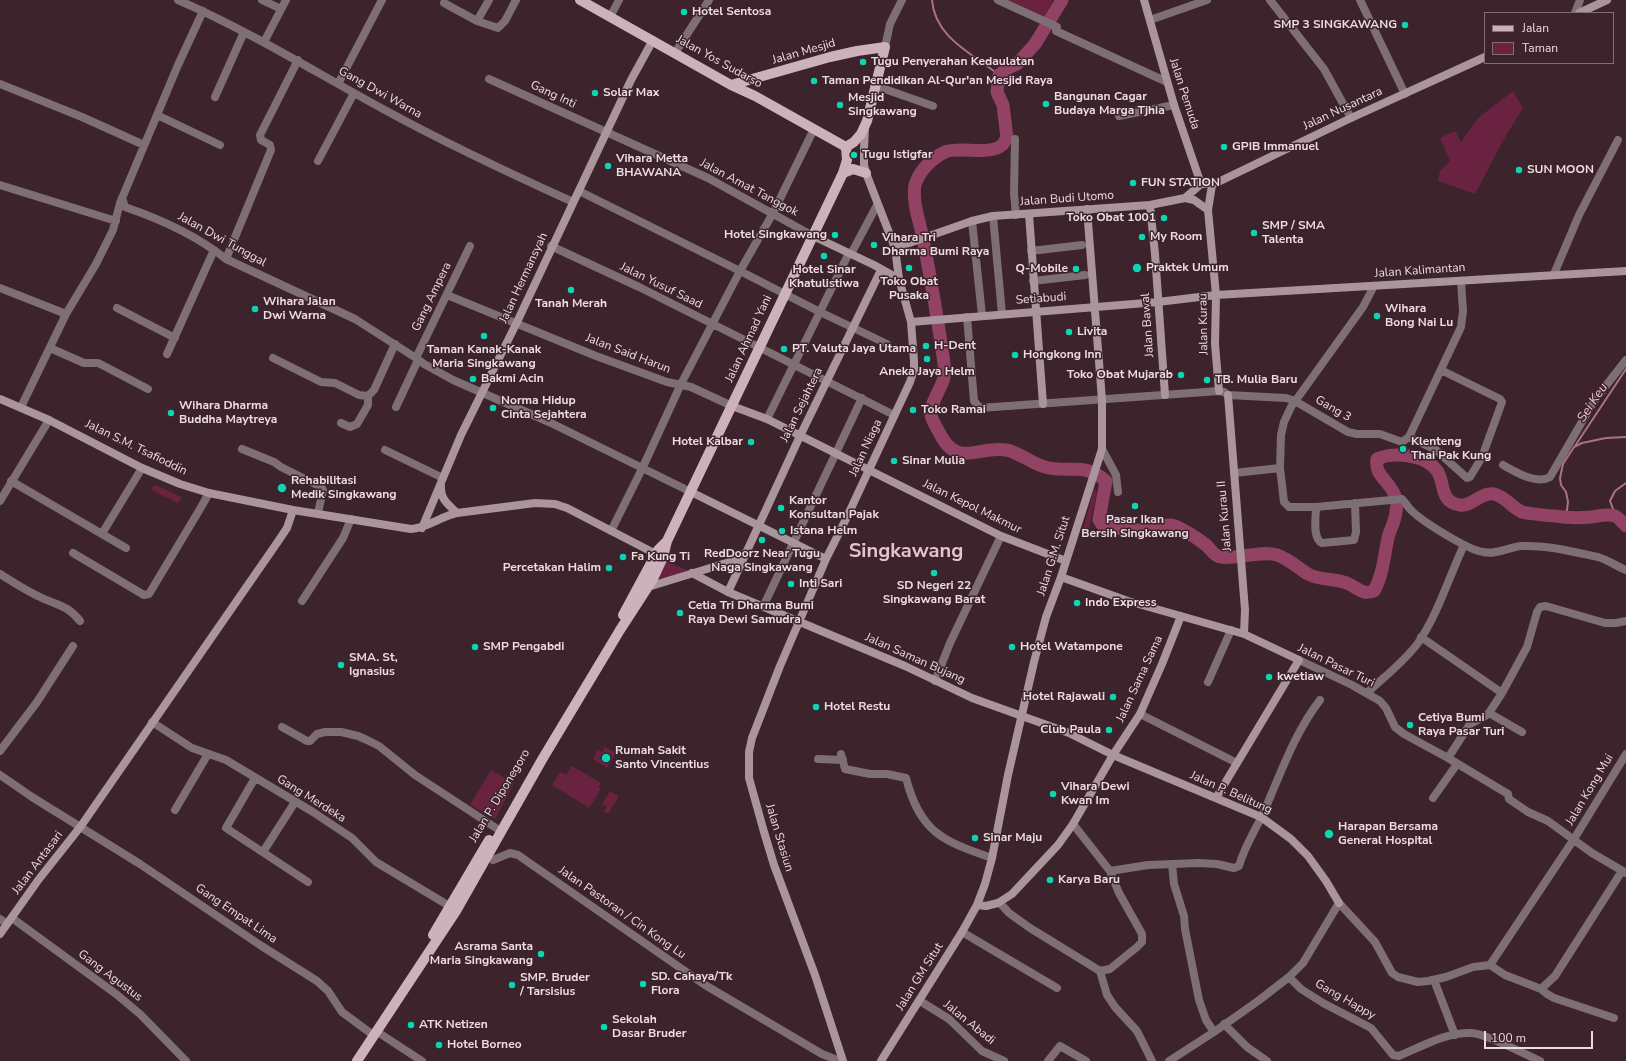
<!DOCTYPE html>
<style>
body{margin:0}
#map{position:relative;width:1626px;height:1061px;overflow:hidden;background:#3c232c;font-family:"Nunito Sans",sans-serif}
canvas{display:block}
.legend{position:absolute;left:1484px;top:12px;width:130px;height:52px;box-sizing:border-box;background:#3c232c;border:1px solid #836d74;margin:0;padding:5px 7px;list-style:none;font-size:12px;color:#eddce1}
.legend li{display:flex;align-items:center;gap:8px;height:20px}
.legend b{width:20px;border:1px solid #836d74}
.scale{position:absolute;left:1484px;top:1031px;width:109px;height:18px;box-sizing:border-box;border:2px solid #eddce1;border-top:0;padding-left:5px;font-size:12px;line-height:14px;white-space:nowrap;color:#eddce1;-webkit-text-stroke:3px #3c232c;paint-order:stroke}
</style>
<div id="map">
<canvas width="1626" height="1061"></canvas>
<ul class="legend">
<li><b style="height:5px;background:#ceb2bb"></b>Jalan</li>
<li><b style="height:11px;background:#692341"></b>Taman</li>
</ul>
<div class="scale">100 m</div>
</div>
<script>
const c = document.querySelector('canvas').getContext('2d');
c.lineJoin = 'round';
function paint(path, color) {
  c.fillStyle = color;
  c.fill(path, 'evenodd');
}
function strokePath(path, color, width, dash) {
  c.strokeStyle = color;
  c.lineWidth = width;
  c.lineCap = dash ? 'butt' : 'round';
  c.setLineDash(dash || []);
  c.stroke(path);
}
function write(font, color, halo, rows, align = 'center') {
  c.font = font + ' "Nunito Sans",sans-serif';
  c.lineWidth = 3;
  c.setLineDash([]);
  c.textBaseline = 'middle';
  c.strokeStyle = halo;
  c.fillStyle = color;
  for (const [text, x, y, turn = 0] of rows) {
    c.save();
    c.translate(x, y);
    c.rotate((+turn || 0) * Math.PI / 180);
    c.textAlign = isNaN(turn) ? turn : align;
    if (halo) c.strokeText(text, 0, 0);
    c.fillText(text, 0, 0);
    c.restore();
  }
}
const green = new Path2D(`
 M991,0H1053L1041,22Z
 M1513,91L1523,108L1504,139L1475,194L1438,181L1440,171L1450,161L1440,138L1455,131L1461,142L1478,118Z
 M155,485L182,497L178,503L151,490Z
 M1094,488L1097,492L1088,534L1082,533Z
 M664,560L688,571L661,579L659,575Z
 M605,747L616,753L607,768L593,759L598,750L602,752Z
 M572,766L601,783L598,787L601,789L589,808L552,785L560,772L566,775Z
 M491,770L514,783L495,819L470,805Z
 M610,791L619,796L608,814L604,811L607,807L602,804Z`);
const stream = new Path2D(`
 M932,0C935,38 972,53 999,75
 M1575,446L1626,369
 M1566,517L1568,502L1566,492L1561,485L1560,478L1563,464L1574,447L1582,443L1606,438L1626,437
 M1616,517L1610,501L1615,491L1626,483`);
const river = new Path2D(`
 M1062,0L1035,44L1017,64L1010,67L999,75L997,92L1003,105L1007,138C1005,140 1004,144 1002,145C991,156 959,146 945,152C932,158 919,171 915,185C912,203 920,222 923,239C931,280 938,321 944,363C944,368 945,373 944,378C941,389 929,405 931,415C932,421 937,428 940,434C958,469 978,445 1006,450C1019,452 1032,464 1045,467C1071,474 1082,461 1106,481L1099,520L1103,526C1115,528 1144,532 1155,529C1162,527 1167,523 1175,526C1186,531 1197,538 1206,545C1211,549 1213,555 1220,557C1235,560 1261,550 1277,555C1289,559 1298,568 1308,574C1320,581 1338,578 1349,584C1359,589 1363,595 1374,591C1383,575 1384,556 1388,538C1390,529 1396,520 1396,511C1397,507 1397,500 1395,496C1390,481 1374,476 1377,459C1394,451 1427,455 1438,472C1445,485 1440,502 1460,505C1472,507 1480,492 1494,494C1506,497 1511,507 1522,512C1525,513 1549,516 1555,516C1567,518 1579,518 1591,517C1600,516 1606,513 1615,516C1619,518 1623,523 1626,526`);
const street = new Path2D(`
 M178,0C249,31 315,72 383,109C445,143 509,173 573,202
 M262,0L281,9
 M998,0L1057,27L1056,31L1167,82
 M1270,0L1324,69L1351,118
 M1360,0L1405,94
 M444,3L477,21L498,28L505,21L516,0
 M1575,13L1580,0
 M610,17L619,0
 M1150,20L1207,0
 M477,21L489,0
 M264,42L286,0
 M885,47L890,24L902,0
 M675,53L709,0
 M489,79L708,178L813,236
 M0,84L82,117L144,145
 M338,84L382,0
 M876,86L933,106
 M215,97L244,32
 M157,115L220,145
 M1119,116L1174,105
 M814,129L773,213L740,271L820,312L887,344
 M1015,139L1014,194L1016,215
 M318,161L354,93
 M0,185L116,221
 M579,191L740,271L681,384L642,469L611,531
 M122,198L125,207C160,219 196,235 226,259L355,319L416,358L424,364L453,380L549,422L691,492
 M993,216L1002,314
 M972,221L982,315
 M551,246L639,287L894,415
 M1031,251L1082,245
 M851,254L877,205
 M226,259L271,150L270,145L261,140L260,135L298,60
 M1554,274L1579,215L1618,140
 M1033,281L1085,275
 M0,288L66,314
 M447,295L596,356L667,382L691,387L732,406
 M117,308L175,338
 M967,317L974,401L980,408L1219,391L1224,392L1228,395L1286,398L1295,401L1348,432L1357,434H1380L1402,442L1409,437L1461,327L1463,311L1461,281
 M50,348L84,363H98L104,366L148,389
 M167,354L214,250
 M273,358L321,382L335,383L359,395L368,396L374,390L395,344
 M416,358L470,246
 M21,407L66,314L96,264L113,230L120,203L178,65L203,11
 M396,407L418,360
 M767,419L849,253
 M341,423L350,427L357,424L368,405V396
 M1409,437L1436,450L1467,478L1470,477L1482,457L1502,402L1500,399L1441,370
 M242,449L274,462L281,467L321,487L323,490L318,513
 M1102,449L1116,475L1118,492
 M385,450L443,478
 M1503,465C1516,472 1536,485 1550,477L1594,401L1626,360
 M1234,473L1280,468
 M11,481L126,548
 M0,501L49,420
 M1355,503L1356,532L1354,540L1322,543C1312,539 1316,516 1316,507H1289L1284,502L1280,468L1281,435L1284,422L1291,407L1363,307L1374,286
 M1316,507L1402,499C1406,503 1408,508 1412,511C1423,522 1468,550 1483,552C1496,555 1509,547 1522,546C1547,545 1574,552 1598,557C1608,560 1616,566 1626,570
 M103,532L142,468
 M73,553L144,595L149,594L200,509L209,493
 M0,574C13,582 25,590 38,596C55,605 67,604 80,621
 M302,601L343,538L351,519
 M763,607L862,398
 M1421,637L1502,693L1489,713L1484,717L1470,724L1448,758
 M1299,660L1352,685L1380,701L1386,708L1395,727L1404,734L1448,758L1508,794L1509,799L1528,812L1548,821L1592,853L1626,873
 M935,681L950,643L1001,536
 M1208,682L1231,630
 M1367,693C1384,677 1404,662 1418,643C1438,614 1449,577 1464,545
 M1502,693L1527,647L1537,612L1540,607L1546,606L1605,623H1616L1626,621
 M1489,713L1522,732
 M1140,714L1237,763
 M152,722L192,748L226,760L313,812L352,838L376,862L451,907
 M282,727L307,741H310L317,734L325,732H341L358,736L367,740L379,746L415,775L496,828
 M0,751L37,702L73,646
 M841,754L845,769L870,774H887L906,778C920,832 942,841 992,858
 M818,759L843,760
 M0,775L32,797L140,864L260,945L317,981L328,991L342,1012L369,1032
 M255,778L226,828L308,882
 M1433,798L1457,764
 M175,810L208,754
 M263,852L295,802
 M493,860L510,853L518,855L705,985L822,1054L840,1061
 M1172,864L1174,884L1184,916L1185,929L1199,1000L1206,1020L1214,1032
 M1110,871L1148,865L1198,863L1217,864L1234,868L1239,866C1244,848 1254,832 1262,816C1280,776 1293,735 1320,700
 M1000,903L1009,913L1030,928L1100,971L1110,969L1137,947L1142,942V934L1119,893L1110,871L1073,824
 M12,918L116,994L140,1014L186,1061
 M0,919L7,924
 M962,932L1057,988
 M1490,965L1574,839L1626,754
 M1100,971L1107,995L1115,1007L1137,1031L1152,1061
 M1289,977L1301,989L1323,1003L1371,1028L1393,1055L1399,1056C1423,1046 1446,1032 1472,1033C1487,1034 1524,1054 1540,1061
 M1434,980L1455,1035
 M1541,989L1547,994L1554,998L1614,1018
 M920,1001L949,1019L982,1051L1004,1061
 M1224,1024L1247,1047L1267,1061
 M376,1031L422,1061
 M1048,1061L1060,1046L1086,1061
 M1169,1061L1214,1032L1258,1001L1289,977L1303,963L1339,903L1375,942L1392,973L1398,977L1418,982L1428,981L1446,977L1473,967L1490,965L1505,975L1541,989L1555,976L1622,871`);
const secondary = new Path2D(`
 M1144,0L1174,105L1201,184H1205
 M1579,13L1607,0
 M1212,185L1351,118L1485,57
 M1212,185L1208,210L1216,295L1215,344L1219,391
 M1185,198L1194,200L1208,210
 M1150,205L1155,254L1165,395
 M1029,214L1043,404
 M813,236L874,265L899,279
 M895,248L972,221L993,216L1150,205L1185,198L1201,184
 M911,322L1158,302L1216,295L1626,271
 M1228,395L1245,610L1244,634
 M0,399L49,420L142,468L180,484L209,493L293,510L411,529C428,528 441,516 457,513L535,503L555,504L567,508L656,554
 M732,406L767,419L1001,536L1066,561
 M441,486C440,499 448,504 457,513
 M691,492L826,559
 M422,528L461,435L517,322L631,80L653,40
 M692,573L728,592L905,666L972,698L1069,733L1113,755L1261,817L1291,839L1308,856L1326,881L1339,903
 M1061,577L1128,601L1244,634L1299,660L1216,798
 M648,587L736,560L746,552
 M728,592L800,436L881,270
 M977,905L986,906L998,903L1012,894L1058,845L1073,824L1113,755L1140,714L1162,664L1181,616
 M0,934L39,879L81,826L279,540L287,528L293,510
 M843,1061L815,975L774,865L764,832L749,778V752L752,738L780,666L826,559L846,519L910,382L914,370V361L911,322L899,279L895,248L866,173L864,165V148L865,128
 M881,1061L962,932L977,905L985,884L992,858L1008,775L1034,662L1046,617L1061,577L1102,449V400L1087,209`);
const primary = new Path2D(`
 M580,0L731,85L755,96L846,147
 M731,85L830,57L857,51L885,47L867,121L861,134L854,142L846,147
 M843,173L853,169L866,173
 M623,615L658,550L665,543
 M433,935L489,840
 M357,1061L456,911L543,758L620,630L653,579L663,557L667,541L843,173L847,160L846,147`);
const markers = [
 [684,12,4,"#0cd5b5"],
 [1405,25,4,"#0cd5b5"],
 [863,62,4,"#0cd5b5"],
 [814,81,4,"#0cd5b5"],
 [595,93,4,"#0cd5b5"],
 [1046,104,4,"#0cd5b5"],
 [840,105,4,"#0cd5b5"],
 [1224,147,4,"#0cd5b5"],
 [854,155,4,"#0cd5b5"],
 [608,166,4,"#0cd5b5"],
 [1519,170,4,"#0cd5b5"],
 [1133,183,4,"#0cd5b5"],
 [1164,218,4,"#0cd5b5"],
 [1254,233,4,"#0cd5b5"],
 [835,235,4,"#0cd5b5"],
 [1142,237,4,"#0cd5b5"],
 [874,245,4,"#0cd5b5"],
 [824,256,4,"#0cd5b5"],
 [909,268,4,"#0cd5b5"],
 [1137,268,5,"#0cd5b5"],
 [1076,269,4,"#0cd5b5"],
 [571,290,4,"#0cd5b5"],
 [255,309,4,"#0cd5b5"],
 [1377,316,4,"#0cd5b5"],
 [1069,332,4,"#0cd5b5"],
 [484,336,4,"#0cd5b5"],
 [926,346,4,"#0cd5b5"],
 [784,349,4,"#0cd5b5"],
 [1015,355,4,"#0cd5b5"],
 [927,359,4,"#0cd5b5"],
 [1181,375,4,"#0cd5b5"],
 [473,379,4,"#0cd5b5"],
 [1207,380,4,"#0cd5b5"],
 [493,408,4,"#0cd5b5"],
 [913,410,4,"#0cd5b5"],
 [171,413,4,"#0cd5b5"],
 [751,442,4,"#0cd5b5"],
 [1403,449,4,"#0cd5b5"],
 [894,461,4,"#0cd5b5"],
 [282,488,5,"#0cd5b5"],
 [1135,506,4,"#0cd5b5"],
 [781,508,4,"#0cd5b5"],
 [782,531,4,"#0cd5b5"],
 [762,540,4,"#0cd5b5"],
 [623,557,4,"#0cd5b5"],
 [609,568,4,"#0cd5b5"],
 [934,573,4,"#0cd5b5"],
 [791,584,4,"#0cd5b5"],
 [1077,603,4,"#0cd5b5"],
 [680,613,4,"#0cd5b5"],
 [475,647,4,"#0cd5b5"],
 [1012,647,4,"#0cd5b5"],
 [341,665,4,"#0cd5b5"],
 [1269,677,4,"#0cd5b5"],
 [1113,697,4,"#0cd5b5"],
 [816,707,4,"#0cd5b5"],
 [1410,725,4,"#0cd5b5"],
 [1109,730,4,"#0cd5b5"],
 [606,758,5,"#0cd5b5"],
 [1053,794,4,"#0cd5b5"],
 [1329,834,5,"#0cd5b5"],
 [975,838,4,"#0cd5b5"],
 [1050,880,4,"#0cd5b5"],
 [541,954,4,"#0cd5b5"],
 [643,984,4,"#0cd5b5"],
 [512,985,4,"#0cd5b5"],
 [411,1025,4,"#0cd5b5"],
 [604,1027,4,"#0cd5b5"],
 [439,1045,4,"#0cd5b5"]
];
const poiNames = [
 ["Hotel Sentosa",692,12],
 ["SMP 3 SINGKAWANG",1397,25,"right"],
 ["Tugu Penyerahan Kedaulatan",871,62],
 ["Taman Pendidikan Al-Qur'an Mesjid Raya",822,81],
 ["Solar Max",603,93],
 ["Bangunan Cagar",1054,97],
 ["Budaya Marga Tjhia",1054,111],
 ["Mesjid",848,98],
 ["Singkawang",848,112],
 ["GPIB Immanuel",1232,147],
 ["Tugu Istigfar",862,155],
 ["Vihara Metta",616,159],
 ["BHAWANA",616,173],
 ["SUN MOON",1527,170],
 ["FUN STATION",1141,183],
 ["Toko Obat 1001",1156,218,"right"],
 ["SMP / SMA",1262,226],
 ["Talenta",1262,240],
 ["Hotel Singkawang",827,235,"right"],
 ["My Room",1150,237],
 ["Vihara Tri",882,238],
 ["Dharma Bumi Raya",882,252],
 ["Praktek Umum",1146,268],
 ["Q-Mobile",1068,269,"right"],
 ["Hotel Sinar",824,270,"center"],
 ["Khatulistiwa",824,284,"center"],
 ["Toko Obat",909,282,"center"],
 ["Pusaka",909,296,"center"],
 ["Wihara Jalan",263,302],
 ["Dwi Warna",263,316],
 ["Tanah Merah",571,304,"center"],
 ["Wihara",1385,309],
 ["Bong Nai Lu",1385,323],
 ["Livita",1077,332],
 ["H-Dent",934,346],
 ["PT. Valuta Jaya Utama",792,349],
 ["Taman Kanak-Kanak",484,350,"center"],
 ["Maria Singkawang",484,364,"center"],
 ["Hongkong Inn",1023,355],
 ["Aneka Jaya Helm",927,372,"center"],
 ["Toko Obat Mujarab",1173,375,"right"],
 ["Bakmi Acin",481,379],
 ["TB. Mulia Baru",1215,380],
 ["Norma Hidup",501,401],
 ["Cinta Sejahtera",501,415],
 ["Wihara Dharma",179,406],
 ["Buddha Maytreya",179,420],
 ["Toko Ramai",921,410],
 ["Hotel Kalbar",743,442,"right"],
 ["Klenteng",1411,442],
 ["Thai Pak Kung",1411,456],
 ["Sinar Mulia",902,461],
 ["Rehabilitasi",291,481],
 ["Medik Singkawang",291,495],
 ["Kantor",789,501],
 ["Konsultan Pajak",789,515],
 ["Pasar Ikan",1135,520,"center"],
 ["Bersih Singkawang",1135,534,"center"],
 ["Istana Helm",790,531],
 ["RedDoorz Near Tugu",762,554,"center"],
 ["Naga Singkawang",762,568,"center"],
 ["Fa Kung Ti",631,557],
 ["Percetakan Halim",601,568,"right"],
 ["Inti Sari",799,584],
 ["SD Negeri 22",934,586,"center"],
 ["Singkawang Barat",934,600,"center"],
 ["Indo Express",1085,603],
 ["Cetia Tri Dharma Bumi",688,606],
 ["Raya Dewi Samudra",688,620],
 ["SMP Pengabdi",483,647],
 ["Hotel Watampone",1020,647],
 ["SMA. St,",349,658],
 ["Ignasius",349,672],
 ["kwetiaw",1277,677],
 ["Hotel Rajawali",1105,697,"right"],
 ["Hotel Restu",824,707],
 ["Cetiya Bumi",1418,718],
 ["Raya Pasar Turi",1418,732],
 ["Club Paula",1101,730,"right"],
 ["Rumah Sakit",615,751],
 ["Santo Vincentius",615,765],
 ["Vihara Dewi",1061,787],
 ["Kwan Im",1061,801],
 ["Harapan Bersama",1338,827],
 ["General Hospital",1338,841],
 ["Sinar Maju",983,838],
 ["Karya Baru",1058,880],
 ["Asrama Santa",533,947,"right"],
 ["Maria Singkawang",533,961,"right"],
 ["SD. Cahaya/Tk",651,977],
 ["Flora",651,991],
 ["SMP. Bruder",520,978],
 ["/ Tarsisius",520,992],
 ["Sekolah",612,1020],
 ["Dasar Bruder",612,1034],
 ["ATK Netizen",419,1025],
 ["Hotel Borneo",447,1045]
];
const streetNames = [
 ["Jalan Mesjid",804,52,-16],
 ["Jalan Yos Sudarso",719,62,29],
 ["Gang Dwi Warna",380,93,29],
 ["Jalan Pemuda",1184,94,72],
 ["Gang Inti",553,95,25],
 ["Jalan Nusantara",1343,109,-25],
 ["Jalan Amat Tanggok",749,188,28],
 ["Jalan Budi Utomo",1067,199,-4],
 ["Jalan Dwi Tunggal",222,240,29],
 ["Jalan Kalimantan",1420,271,-4],
 ["Jalan Hermansyah",524,278,-65],
 ["Jalan Yusuf Saad",661,286,26],
 ["Gang Ampera",432,297,-64],
 ["Setiabudi",1041,299,-4],
 ["Jalan Kurau",1204,324,-91],
 ["Jalan Bawal",1148,325,-94],
 ["Jalan Ahmad Yani",749,339,-65],
 ["Jalan Said Harun",628,354,21],
 ["Jalan Sejahtera",802,405,-64],
 ["Gang 3",1333,409,30],
 ["Jalan S.M. Tsafioddin",136,448,26],
 ["Jalan Niaga",866,448,-65],
 ["Jalan Kepol Makmur",972,507,26],
 ["Jalan Kurau II",1225,516,-95],
 ["Jalan G.M. Situt",1054,556,-72],
 ["Jalan Saman Bujang",915,659,24],
 ["Jalan Pasar Turi",1336,666,26],
 ["Jalan Sama Sama",1140,679,-65],
 ["Jalan Kong Mui",1590,790,-59],
 ["Jalan P. Belitung",1231,793,24],
 ["Jalan P. Diponegoro",500,796,-59],
 ["Gang Merdeka",311,799,32],
 ["Jalan Stasiun",779,838,73],
 ["Jalan Antasari",38,863,-53],
 ["Jalan Pastoran / Cin Kong Lu",622,913,35],
 ["Gang Empat Lima",236,914,34],
 ["Gang Agustus",110,976,37],
 ["Jalan GM Situt",920,977,-58],
 ["Gang Happy",1345,1000,30],
 ["Jalan Abadi",969,1023,39]
];
const waterNames = [
 ["Sei Keu",1593,403,-56]
];
const townNames = [
 ["Singkawang",906,552]
];
paint(green, '#692341');
strokePath(stream, '#ad7089', 2);
strokePath(river, '#924263', 13);
strokePath(street, '#7d6f73', 8);
strokePath(secondary, '#ab959c', 8);
strokePath(primary, '#ceb2bb', 10);
for (const [x, y, r, color] of markers) {
  const dot = new Path2D();
  dot.arc(x, y, r, 0, 2 * Math.PI);
  c.fillStyle = color;
  c.fill(dot);
  strokePath(dot, '#3c232c', 1.5);
}
write('bold 12px', '#eddce1', '#3c232c', poiNames, 'left');
write('12px', '#eddce1', '#3c232c', streetNames);
write('italic 13px', '#f4c5d4', '#3c232c', waterNames);
write('bold 20px', '#e4c2cd', '#3c232c', townNames);
</script>
